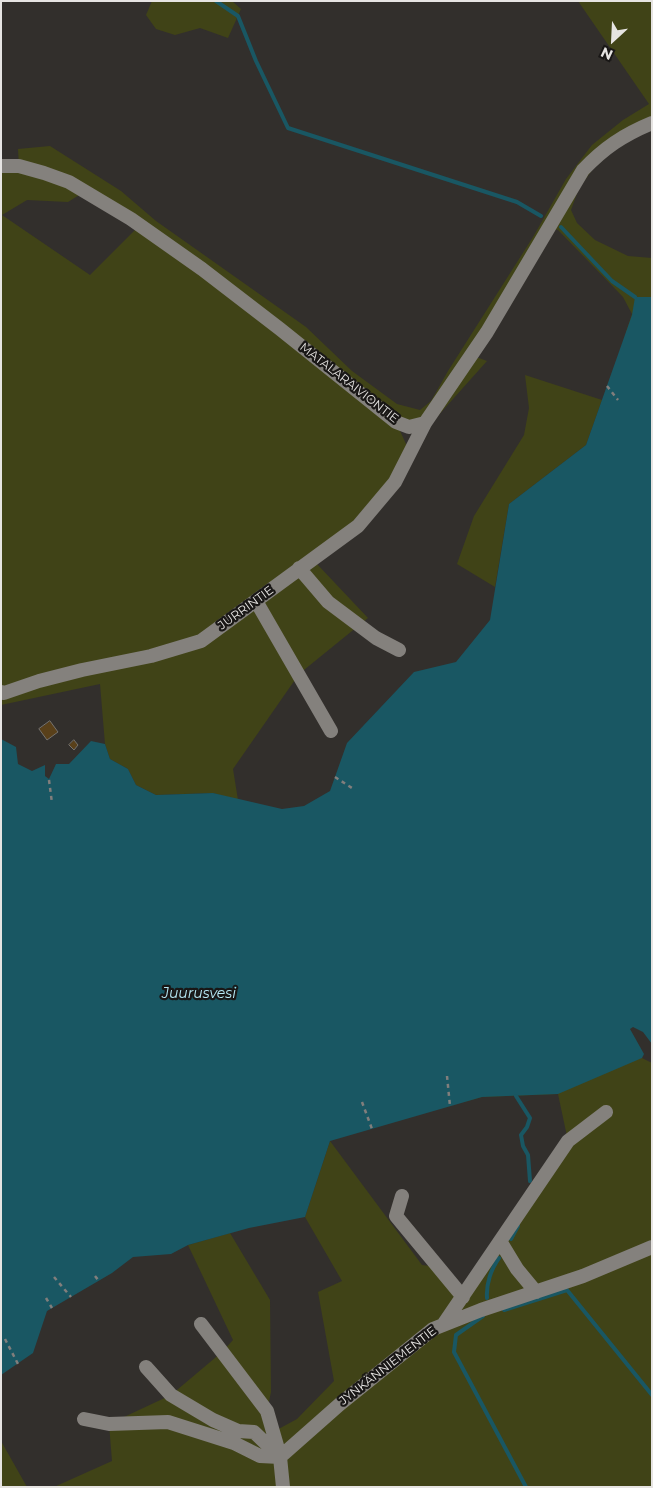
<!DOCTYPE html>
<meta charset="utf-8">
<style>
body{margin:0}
#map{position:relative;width:653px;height:1488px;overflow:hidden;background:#322f2c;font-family:Montserrat,sans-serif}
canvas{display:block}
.frame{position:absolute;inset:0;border:2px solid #e6e4e2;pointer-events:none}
.north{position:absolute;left:588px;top:15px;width:50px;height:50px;-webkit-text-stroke:4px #191716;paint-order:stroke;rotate:205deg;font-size:14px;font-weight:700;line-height:20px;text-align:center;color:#e6e4e2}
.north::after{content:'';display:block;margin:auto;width:18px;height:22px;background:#e6e4e2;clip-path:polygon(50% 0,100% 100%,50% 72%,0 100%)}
</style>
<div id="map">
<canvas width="653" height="1488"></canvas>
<div class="frame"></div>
<div class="north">N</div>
</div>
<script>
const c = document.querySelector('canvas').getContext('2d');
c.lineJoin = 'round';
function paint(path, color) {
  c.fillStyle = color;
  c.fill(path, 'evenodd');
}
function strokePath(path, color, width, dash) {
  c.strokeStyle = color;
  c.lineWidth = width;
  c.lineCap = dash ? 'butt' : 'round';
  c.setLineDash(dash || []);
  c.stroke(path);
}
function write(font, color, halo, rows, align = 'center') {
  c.font = font + ' Montserrat,sans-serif';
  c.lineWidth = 4.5;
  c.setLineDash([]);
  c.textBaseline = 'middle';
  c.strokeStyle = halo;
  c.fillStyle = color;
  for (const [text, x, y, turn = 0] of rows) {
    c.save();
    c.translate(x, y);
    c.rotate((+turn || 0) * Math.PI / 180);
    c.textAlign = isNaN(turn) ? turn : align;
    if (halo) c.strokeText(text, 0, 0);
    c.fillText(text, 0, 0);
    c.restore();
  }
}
const green = new Path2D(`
 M152,1H232L241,9L228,38L200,28L175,35L156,29L146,15Z
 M578,1H652V123L635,130L593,169L579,188L571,210L577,223L595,240L628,256L652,258V360L626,332L632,314L623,297L558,230L548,227L471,355L487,361L436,418L396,422L406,444L408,457L317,564L368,618L299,674L233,769L238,800L213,793L156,795L136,785L128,769L110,759L105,744L100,684L1,705V166H19L18,149L50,146L121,191L156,221L306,327L352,371L397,404L420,410L431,401L448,371L533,237L566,179L592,145L623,120L649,104ZM84,192L140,225L90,275L2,215L27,200L68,202Z
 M525,375L602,400L586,445L509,504L495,587L457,564L474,516L524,435L529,408Z
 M642,1058L652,1063V1487H54L112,1461L109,1424L171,1395L222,1352L233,1340L188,1245L230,1233L270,1300L271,1392L267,1411L273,1432L297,1419L334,1381L318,1292L342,1281L305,1217L330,1141L422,1265L438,1267L462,1297L568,1141L558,1094L482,1097L464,1102L460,1079Z
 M1,1441L27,1487H1Z`);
const water = new Path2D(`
 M635,297H652V1044L643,1032L633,1027L630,1029L644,1054L642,1058L558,1094L482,1097L330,1141L305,1217L249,1228L188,1245L171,1254L133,1257L112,1273L47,1311L33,1353L1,1375V739L16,747L18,764L32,771L45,765V776L49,779L56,764H69L91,741L105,744L110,759L128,769L136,785L156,795L213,793L282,809L304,806L330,791L347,743L414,672L456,662L490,620L509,504L586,445L632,315Z`);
const stream = new Path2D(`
 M216,1L238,16L256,61L288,128L517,202L541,216
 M561,227L612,281L635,297
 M516,1096L530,1118L527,1127L521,1135L523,1146L528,1155L530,1181
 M511,1239L518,1226
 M487,1298C486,1284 491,1269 499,1258
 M504,1310L567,1290L652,1395
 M483,1316L456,1335L454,1352L526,1487`);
const building = new Path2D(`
 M50,721L58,732L47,740L39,729Z
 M74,740L78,745L74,750L69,745Z`);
const path = new Path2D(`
 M607,386L618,400
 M335,777L355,790
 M49,780L52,803
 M447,1076L450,1106
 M362,1102L372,1129
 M95,1276L99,1281
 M54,1277L71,1297
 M46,1298L52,1308
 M5,1339L18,1364`);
const minor = new Path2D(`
 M1,166H19L44,173L69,182L131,219L202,269L280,329L396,422L409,427L425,423L487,332L583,170C604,148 623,135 652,123
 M299,568L328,602L376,638L399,650
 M256,601L331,731
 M1,692L4,693L39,681L82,670L151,656L201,641L358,526L395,482L425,423
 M402,1196L396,1216L463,1297
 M500,1241L517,1269L536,1292
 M201,1324L267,1411L280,1456
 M443,1325L568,1141L606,1112
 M146,1367L171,1395L213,1420L238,1431L254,1432L280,1457
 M84,1419L109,1424L168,1422L234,1443L260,1456L280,1457
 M283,1487L280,1457L340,1404L433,1329L481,1310L583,1276L652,1247`);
const streetNames = [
 ["MATALARAIVIONTIE",349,383,38],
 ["JURRINTIE",246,608,-36],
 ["JYNKÄNNIEMENTIE",388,1366,-38]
];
const waterNames = [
 ["Juurusvesi",199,994]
];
paint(green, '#404317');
paint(water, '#195763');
strokePath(stream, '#195763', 4);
paint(building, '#59401a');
strokePath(building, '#75726e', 1);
strokePath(path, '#817e7c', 2.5, [4, 4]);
strokePath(minor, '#84817d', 14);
write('12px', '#e6e4e2', '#191716', streetNames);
write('italic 14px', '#b7eaf6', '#191716', waterNames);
</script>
